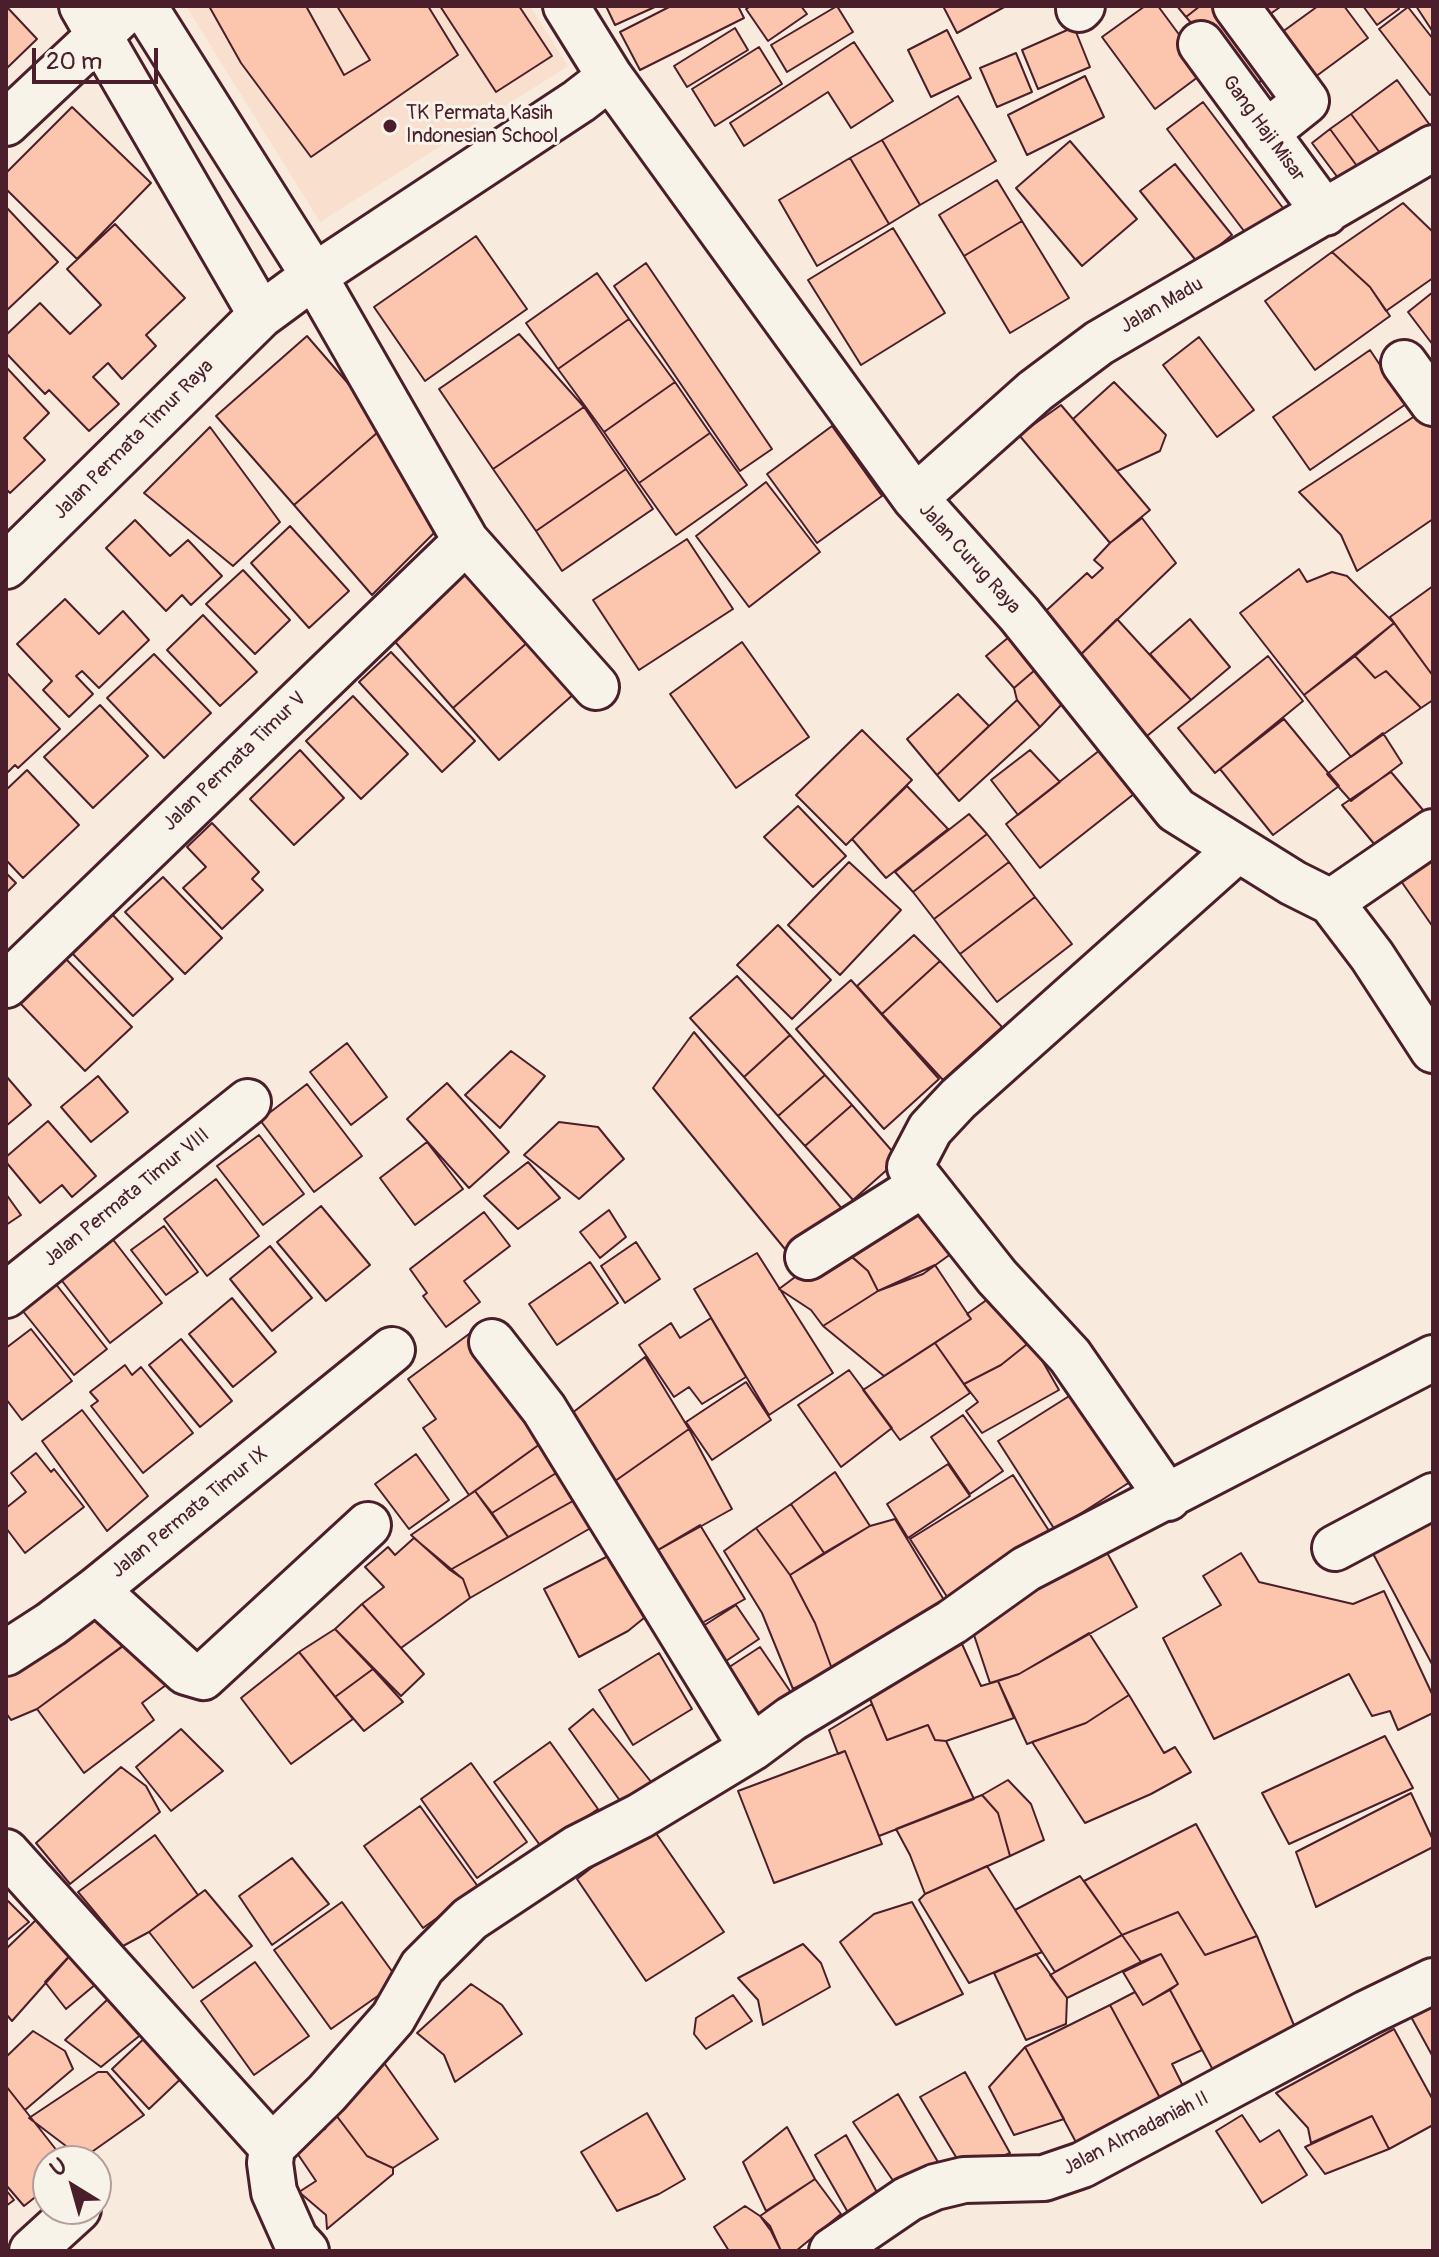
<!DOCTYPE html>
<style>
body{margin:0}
#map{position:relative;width:1439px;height:2257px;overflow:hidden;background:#f8eadc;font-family:Pangolin,sans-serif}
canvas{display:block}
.frame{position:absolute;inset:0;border:8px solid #4a1f2b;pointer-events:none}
.north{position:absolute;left:32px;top:2145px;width:80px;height:80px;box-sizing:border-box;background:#f7f3e8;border:2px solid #b29e9c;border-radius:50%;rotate:323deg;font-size:22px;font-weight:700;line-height:32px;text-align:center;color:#4a1f2b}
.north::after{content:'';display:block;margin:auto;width:28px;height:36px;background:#4a1f2b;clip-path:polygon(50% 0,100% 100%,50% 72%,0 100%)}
.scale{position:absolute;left:32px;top:48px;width:126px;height:36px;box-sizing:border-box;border:4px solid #4a1f2b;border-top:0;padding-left:10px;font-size:24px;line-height:28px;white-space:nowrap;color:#4a1f2b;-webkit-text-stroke:6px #f7f3e8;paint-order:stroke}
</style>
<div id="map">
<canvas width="1439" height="2257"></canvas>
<div class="frame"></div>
<div class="north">U</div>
<div class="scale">20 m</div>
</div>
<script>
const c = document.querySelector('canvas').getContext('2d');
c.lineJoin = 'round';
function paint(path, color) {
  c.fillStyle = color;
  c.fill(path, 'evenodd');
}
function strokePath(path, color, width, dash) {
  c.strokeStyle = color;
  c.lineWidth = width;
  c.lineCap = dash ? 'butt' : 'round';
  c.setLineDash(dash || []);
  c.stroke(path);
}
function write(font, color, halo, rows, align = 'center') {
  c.font = font + ' Pangolin,sans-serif';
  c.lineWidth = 6;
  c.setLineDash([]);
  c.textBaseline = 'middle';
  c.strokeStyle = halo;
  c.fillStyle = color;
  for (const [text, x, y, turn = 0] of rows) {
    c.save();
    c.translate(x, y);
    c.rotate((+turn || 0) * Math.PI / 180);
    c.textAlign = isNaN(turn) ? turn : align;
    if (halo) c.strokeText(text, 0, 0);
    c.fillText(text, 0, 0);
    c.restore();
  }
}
const built = new Path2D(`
 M186,6H530L568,66L320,222Z`);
const building = new Path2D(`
 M6,6L37,39L6,69Z
 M209,6H306L344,75L370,60L337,6H428L458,55L311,157L241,63Z
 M440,6H519L552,56L496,92Z
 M606,6H657L615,25Z
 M671,6H738L744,18L640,70L620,32Z
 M751,6H801L807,14L768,41L746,9Z
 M837,6L853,32L787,72L771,45Z
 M943,6H1006L957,33Z
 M1145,6H1158L1206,71L1155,109L1102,37Z
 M1177,6H1200L1186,17Z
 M1200,6H1217L1271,69L1251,92L1186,17Z
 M1248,6H1280V7L1259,22Z
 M1318,6H1344L1368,38L1311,80L1278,35Z
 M1363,6H1397L1399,9L1377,25Z
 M1416,6H1433V32Z
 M1408,7L1433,39V93L1430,95L1379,29Z
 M1074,27L1090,67L1038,89L1022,50Z
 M735,28L748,50L687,87L674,66Z
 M947,30L971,78L931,97L908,50Z
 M854,42L893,101L851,128L828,92L744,146L730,123Z
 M759,47L782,84L715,126L692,89Z
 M1016,53L1032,92L997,107L980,68Z
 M1085,76L1104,117L1027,155L1008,115Z
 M1397,80L1432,128L1386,161L1351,114Z
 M958,96L996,161L920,205L882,140Z
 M1203,102L1292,220L1256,247L1167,129Z
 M72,107L151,183L77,259L6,189V173Z
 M1351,114L1386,161L1365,177L1330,129Z
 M1330,129L1365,177L1347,190L1312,143Z
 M882,140L920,205L889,224L850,158Z
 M1070,141L1137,219L1082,266L1016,188Z
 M850,158L889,224L817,266L779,200Z
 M1175,164L1232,235L1198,263L1140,191Z
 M997,180L1022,221L964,256L939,215Z
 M1403,203L1433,232V278L1386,311L1370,287L1332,252Z
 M6,207L58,262L6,311Z
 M1022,221L1069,298L1010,333L964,256Z
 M115,224L185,298L146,335L156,346L122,379L108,363L93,377L119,404L89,431L49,390L45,394L6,353V335L40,303L70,334L101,305L67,269Z
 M893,228L945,313L861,365L808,280Z
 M476,236L527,309L425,381L374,307Z
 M1332,252L1370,287L1390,316L1315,370L1265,301Z
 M646,263L772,449L740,471L614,286Z
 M597,273L629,319L558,369L526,323Z
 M1433,292V345L1408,312Z
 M629,319L675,382L604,432L558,369Z
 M519,334L584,407L493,469L439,389Z
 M307,336L385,426L294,505L216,416Z
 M1199,337L1254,410L1217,437L1163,365Z
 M1370,350L1406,404L1310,470L1273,417Z
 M6,367L49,413L24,438L45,460L10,493L6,489Z
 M675,382L710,433L639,483L604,432Z
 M1114,382L1166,435L1160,451L1117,471L1073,419Z
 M1061,405L1150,510L1110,543L1019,435Z
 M584,407L626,469L536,531L493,469Z
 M1424,410L1433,419V519L1357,571L1341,535L1299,492Z
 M385,426L445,522L372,595L294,505Z
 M832,426L882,496L817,543L767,474Z
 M210,427L280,522L233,566L144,493Z
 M710,433L747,485L676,535L639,483Z
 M626,469L653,509L562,571L536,531Z
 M766,482L820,552L749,607L696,536Z
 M1142,518L1176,563L1071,664L1035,621L1087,573L1092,578L1103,568L1094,560L1110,543Z
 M135,520L170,556L188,540L222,576L191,605L182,595L166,611L106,548Z
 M290,526L349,591L309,628L251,563Z
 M687,539L733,609L639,670L593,600Z
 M474,562L537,634L453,708L390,636Z
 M1299,569L1307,582L1332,572L1347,576L1394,623L1304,695L1240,613Z
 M243,570L290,620L255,654L206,604Z
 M1433,586V676L1390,617Z
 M65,599L99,634L123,611L149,640L99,688L82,671L76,676L93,694L69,717L43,690L52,681L17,644Z
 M203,615L257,672L220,706L167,650Z
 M1117,619L1191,700L1136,745L1071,664Z
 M1190,619L1230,667L1191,700L1150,654Z
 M1394,623L1433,676V700L1421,708L1386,671L1375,678L1355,656Z
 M537,634L583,686L499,760L453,708Z
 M1009,637L1035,670L1014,688L986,656Z
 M742,642L809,737L736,788L670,694Z
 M391,652L475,741L442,772L359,682Z
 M154,654L211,713L164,758L107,698Z
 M1268,656L1303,701L1215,773L1178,728Z
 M1355,656L1375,678L1386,671L1421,708L1351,757L1304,695Z
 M1035,670L1063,703L1040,727L1017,700L1014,688Z
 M6,672L60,729L18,768L15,765L8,772L6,769Z
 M958,694L989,726L937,775L907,739Z
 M353,696L408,754L361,799L306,741Z
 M1017,700L1040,727L959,801L937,775Z
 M100,705L148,756L93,808L44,757Z
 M1284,719L1339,786L1273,835L1220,769Z
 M862,730L912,780L846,845L796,795Z
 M1383,733L1402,763L1351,801L1327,774Z
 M1105,746L1139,790L1040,868L1006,824Z
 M300,750L344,798L294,845L250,799Z
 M1030,750L1060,782L1018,815L991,780Z
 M27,770L79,825L23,878L6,860V790Z
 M1391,772L1423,810L1375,845L1342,805Z
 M907,786L948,829L886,878L852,839Z
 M798,806L846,856L813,887L764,837Z
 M969,814L987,834L913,892L895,872Z
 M212,823L259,872L252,879L263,890L222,929L183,888L206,867L187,847Z
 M987,834L1009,862L934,919L913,892Z
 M1433,844V927L1394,871Z
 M849,862L901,910L840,975L788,925Z
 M1009,862L1035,897L960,954L934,919Z
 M6,873L16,883L6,893Z
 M163,877L222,938L185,974L125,912Z
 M1035,897L1072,944L997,1002L960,954Z
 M109,911L173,979L133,1016L69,950Z
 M778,925L831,980L792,1019L737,965Z
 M914,935L940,961L882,1014L857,986Z
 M64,957L132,1027L85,1071L18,1001Z
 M940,961L1002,1027L943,1080L882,1014Z
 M737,976L790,1035L744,1077L690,1018Z
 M851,980L939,1079L884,1129L796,1029Z
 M694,1032L843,1210L789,1254L653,1088Z
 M790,1035L825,1075L778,1116L744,1077Z
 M347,1043L387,1097L351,1125L310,1072Z
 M511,1051L545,1076L500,1128L465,1095Z
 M825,1075L852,1105L805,1146L778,1116Z
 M6,1076L31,1105L6,1126Z
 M98,1076L128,1112L91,1142L61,1107Z
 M447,1083L509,1152L469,1188L407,1119Z
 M307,1084L362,1156L314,1192L260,1120Z
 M852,1105L899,1159L853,1200L805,1146Z
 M48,1121L96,1176L72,1197L62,1185L40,1203L6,1162V1157Z
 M559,1122L598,1127L624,1159L579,1199L524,1155Z
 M259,1135L304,1194L263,1225L217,1166Z
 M427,1142L463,1189L415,1225L380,1178Z
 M528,1162L560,1198L518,1229L484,1196Z
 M216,1179L259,1236L207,1276L164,1219Z
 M6,1194L21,1215L6,1225Z
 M908,1201L955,1251L923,1274L878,1291L868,1271L841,1247Z
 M321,1206L370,1265L326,1301L277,1242Z
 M609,1210L626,1237L600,1258L580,1232Z
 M484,1212L510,1246L464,1281L480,1302L446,1327L423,1296L427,1293L410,1269Z
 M164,1226L198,1272L166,1295L131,1250Z
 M111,1237L162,1303L110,1343L59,1277Z
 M636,1242L660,1279L625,1303L601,1266Z
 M838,1245L868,1271L878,1291L823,1326L811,1310L779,1289Z
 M270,1246L312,1298L272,1331L230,1279Z
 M757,1253L833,1373L769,1415L694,1289Z
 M590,1262L618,1303L557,1345L529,1304Z
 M935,1265L971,1319L884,1376L823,1326L878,1291Z
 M55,1283L107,1349L74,1375L22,1310Z
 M995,1294L1031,1341L1001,1365L964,1384L935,1343L971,1319L967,1314Z
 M232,1298L276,1352L233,1387L189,1334Z
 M711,1318L746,1377L702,1404L689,1387L674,1397L639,1345L671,1323L680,1338Z
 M31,1329L72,1381L22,1420L6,1399V1348Z
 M469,1334L547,1439L469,1495L423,1428L436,1419L408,1379Z
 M181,1339L232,1401L200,1427L149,1365Z
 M1031,1341L1059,1390L982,1433L966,1411L978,1402L964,1384L1001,1365Z
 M935,1343L970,1393L900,1440L863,1390Z
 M645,1357L689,1429L608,1486L563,1420Z
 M125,1365L132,1375L141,1367L193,1433L143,1473L91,1406L98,1401L90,1392Z
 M849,1370L892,1428L841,1467L798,1405Z
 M746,1382L771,1420L712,1460L686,1422Z
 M1074,1393L1130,1482L1055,1530L998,1441Z
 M82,1410L148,1496L107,1531L42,1441Z
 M963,1415L1003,1471L970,1494L931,1437Z
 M689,1429L732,1509L651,1554L608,1486Z
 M547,1439L569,1465L492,1513L475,1491Z
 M36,1453L51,1472L54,1469L84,1507L25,1553L6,1528V1508L26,1492L11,1473Z
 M416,1454L449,1500L409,1529L375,1484Z
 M948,1464L970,1496L908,1538L887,1504Z
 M569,1465L580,1497L508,1537L492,1513Z
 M835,1472L870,1526L824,1553L791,1504Z
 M1013,1475L1053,1537L951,1603L910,1539Z
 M475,1491L508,1537L450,1570L411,1535Z
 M580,1497L601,1522L470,1598L463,1579L450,1570Z
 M791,1504L824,1553L790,1575L756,1528Z
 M1433,1517V1666L1370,1548Z
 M895,1519L944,1600L940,1613L832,1669L815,1623L790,1575L870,1526Z
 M700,1525L745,1599L693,1628L651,1554Z
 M756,1528L790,1575L815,1623L832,1669L793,1689L762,1613L724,1551Z
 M414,1538L463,1579L470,1598L401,1648L362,1604L384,1587L365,1567L388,1547L395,1555Z
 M1100,1540L1137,1607L1019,1674L990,1683L969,1620Z
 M1241,1553L1259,1582L1353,1604L1384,1591L1433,1696V1713L1398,1730L1390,1711L1372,1716L1349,1674L1214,1739L1163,1638L1221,1605L1203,1576Z
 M612,1554L644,1618L628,1631L579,1657L544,1589Z
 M362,1604L424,1674L401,1696L335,1629Z
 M736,1605L759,1639L723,1663L700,1628Z
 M91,1606L126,1644L37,1709L11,1720L6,1713V1671Z
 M335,1629L373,1669L335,1697L299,1652Z
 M1089,1633L1129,1695L1086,1723L1027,1744L998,1681L1019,1674Z
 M136,1636L170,1682L142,1703L154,1720L84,1773L37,1709Z
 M962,1644L981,1686L998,1681L1014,1718L946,1741L935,1740L928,1725L887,1740L865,1687Z
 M760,1647L792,1694L748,1722L717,1675Z
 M299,1652L353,1719L291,1764L241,1698Z
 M659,1653L692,1709L633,1745L599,1690Z
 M373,1669L403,1702L364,1731L335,1697Z
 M1129,1695L1164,1753L1175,1747L1191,1772L1151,1794L1085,1823L1032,1742L1086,1723Z
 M872,1704L887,1740L928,1725L935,1740L946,1741L974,1799L879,1836L845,1751L838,1754L829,1730Z
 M593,1709L652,1783L623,1805L569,1729Z
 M181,1729L223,1771L171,1811L136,1767Z
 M1385,1736L1413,1788L1289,1844L1262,1793Z
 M550,1742L598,1809L542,1848L494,1782Z
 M845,1751L882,1844L774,1883L738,1791Z
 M471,1763L527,1842L477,1878L421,1799Z
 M121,1767L146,1786L160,1812L70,1884L36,1843Z
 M1008,1780L1031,1804L1044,1840L1010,1856L998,1813L982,1795Z
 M1411,1793L1433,1840V1847L1316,1907L1296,1852Z
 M982,1795L998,1813L1010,1856L925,1894L910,1855L896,1829Z
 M420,1806L479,1888L423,1928L364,1846Z
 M649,1823L724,1932L646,1981L577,1879Z
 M1196,1824L1257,1936L1205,1955L1178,1912L1122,1935L1084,1881Z
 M155,1835L198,1895L149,1932L123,1946L78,1892Z
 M292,1858L329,1904L272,1945L239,1896Z
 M987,1866L1042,1952L969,1983L919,1900L925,1894Z
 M1080,1876L1122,1935L1055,1972L1015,1910Z
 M205,1890L252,1946L193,1988L149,1932Z
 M8,1901L29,1922L6,1941V1903Z
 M342,1902L399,1981L331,2029L274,1950Z
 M912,1902L963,1994L896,2025L840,1942L874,1914Z
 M1178,1912L1205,1955L1257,1936L1298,2035L1213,2070L1170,1990L1178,1984L1161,1954L1141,1962L1122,1935Z
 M38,1918L75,1950L12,2021L6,2014V1949Z
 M1122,1935L1141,1962L1067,1998L1050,1975Z
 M803,1944L821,1963L830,1987L763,2025L758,2000L738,1978Z
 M75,1950L102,1979L66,2009L45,1982Z
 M1036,1954L1067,1998L1066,2024L1026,2040L994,1973Z
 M1161,1954L1178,1984L1143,2005L1123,1972Z
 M255,1962L309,2036L254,2075L201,2001Z
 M471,1984L502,2005L522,2034L455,2082L444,2055L417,2033Z
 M1170,1990L1202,2050L1172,2064L1184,2088L1160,2098L1110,2005L1135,1992L1143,2005Z
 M1433,1992V2057L1404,2004Z
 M733,1995L752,2021L706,2049L694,2034L696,2018Z
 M108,1999L122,2013L154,2024L101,2067L65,2040Z
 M1110,2005L1160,2098L1078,2146L1025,2047Z
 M1394,2029L1433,2100V2125L1389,2149L1372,2116L1311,2143L1308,2128L1276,2093Z
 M33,2031L65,2051L73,2069L25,2110L6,2086V2057Z
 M151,2032L189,2071L149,2109L112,2069Z
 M1025,2047L1064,2119L1014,2135L989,2087Z
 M382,2060L438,2139L393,2168L367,2156L326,2102Z
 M98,2072H107L144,2115L79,2161L66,2146L29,2118Z
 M965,2072L1010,2153L965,2172L920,2097Z
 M6,2086L65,2161H48V2187L24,2206L6,2185Z
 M898,2094L938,2162L896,2185L853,2122Z
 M333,2111L367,2156L393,2168V2174L327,2229L326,2215L299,2192L316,2181L291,2144L325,2129Z
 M647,2113L685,2179L659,2194L617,2211L581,2152Z
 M1242,2115L1260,2142L1279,2130L1307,2175L1262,2203L1216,2131Z
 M1372,2116L1389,2149L1325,2174L1305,2147Z
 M787,2127L815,2179L766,2211L743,2162Z
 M846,2135L879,2196L850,2216L815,2155Z
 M815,2179L841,2214L796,2251H781L770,2226L760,2216Z
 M6,2190L14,2200L6,2206Z
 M745,2206L760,2216L771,2231L781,2251H729L714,2227Z`);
const minor = new Path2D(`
 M82,6L261,315
 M144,6L314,276L466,541L596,687
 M566,6L610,77L915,498L1019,614L1176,810L1293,883L1331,902L1372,956L1433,1050
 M1236,6L1306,101L1266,133
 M1079,9L1082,6
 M1201,44L1325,213
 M6,123L121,15
 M1404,363L1433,403
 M915,498L1035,391L1099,343L1433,148
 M6,566L261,315L314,276L579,101L610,77
 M1331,902L1433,832
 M6,985L466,541
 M808,1257L922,1185
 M6,1295L248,1102
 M492,1342L544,1409L752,1748
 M1168,1498L1070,1356L997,1277L910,1167L930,1129L958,1099L1237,850
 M1335,1548L1433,1496
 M96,1590L186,1672L203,1677L368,1525
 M6,1653L51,1624L96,1590L392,1350
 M6,1852L272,2147
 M32,2251L78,2209
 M306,2251L295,2239L274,2192L270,2163L272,2147L327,2093L393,2018L422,1967L470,1919L577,1848L640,1816L752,1748L791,1719L952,1622L1026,1569L1433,1358
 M832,2251L908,2199L935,2187L964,2180L1044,2178L1082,2165L1367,2013L1433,1981`);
const markers = [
 [390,126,8,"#4a1f2b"]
];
const poiNames = [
 ["TK Permata Kasih",406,114],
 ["Indonesian School",406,137]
];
const streetNames = [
 ["Gang Haji Misar",1263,129,54],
 ["Jalan Madu",1162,306,-30],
 ["Jalan Permata Timur Raya",134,440,-45],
 ["Jalan Curug Raya",969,559,48],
 ["Jalan Permata Timur V",235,762,-44],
 ["Jalan Permata Timur VIII",127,1198,-39],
 ["Jalan Permata Timur IX",190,1513,-39],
 ["Jalan Almadaniah II",1136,2134,-27]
];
paint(built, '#f9dfce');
paint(building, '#fcc5ae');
strokePath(building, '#4a1f2b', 2);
strokePath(minor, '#4a1f2b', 50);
strokePath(minor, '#f7f3e8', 44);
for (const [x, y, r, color] of markers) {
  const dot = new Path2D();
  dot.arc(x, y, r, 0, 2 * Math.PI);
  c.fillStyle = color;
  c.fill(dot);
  strokePath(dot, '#f7f3e8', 3);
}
write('20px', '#4a1f2b', '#f7f3e8', poiNames, 'left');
write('20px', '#4a1f2b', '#f7f3e8', streetNames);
</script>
